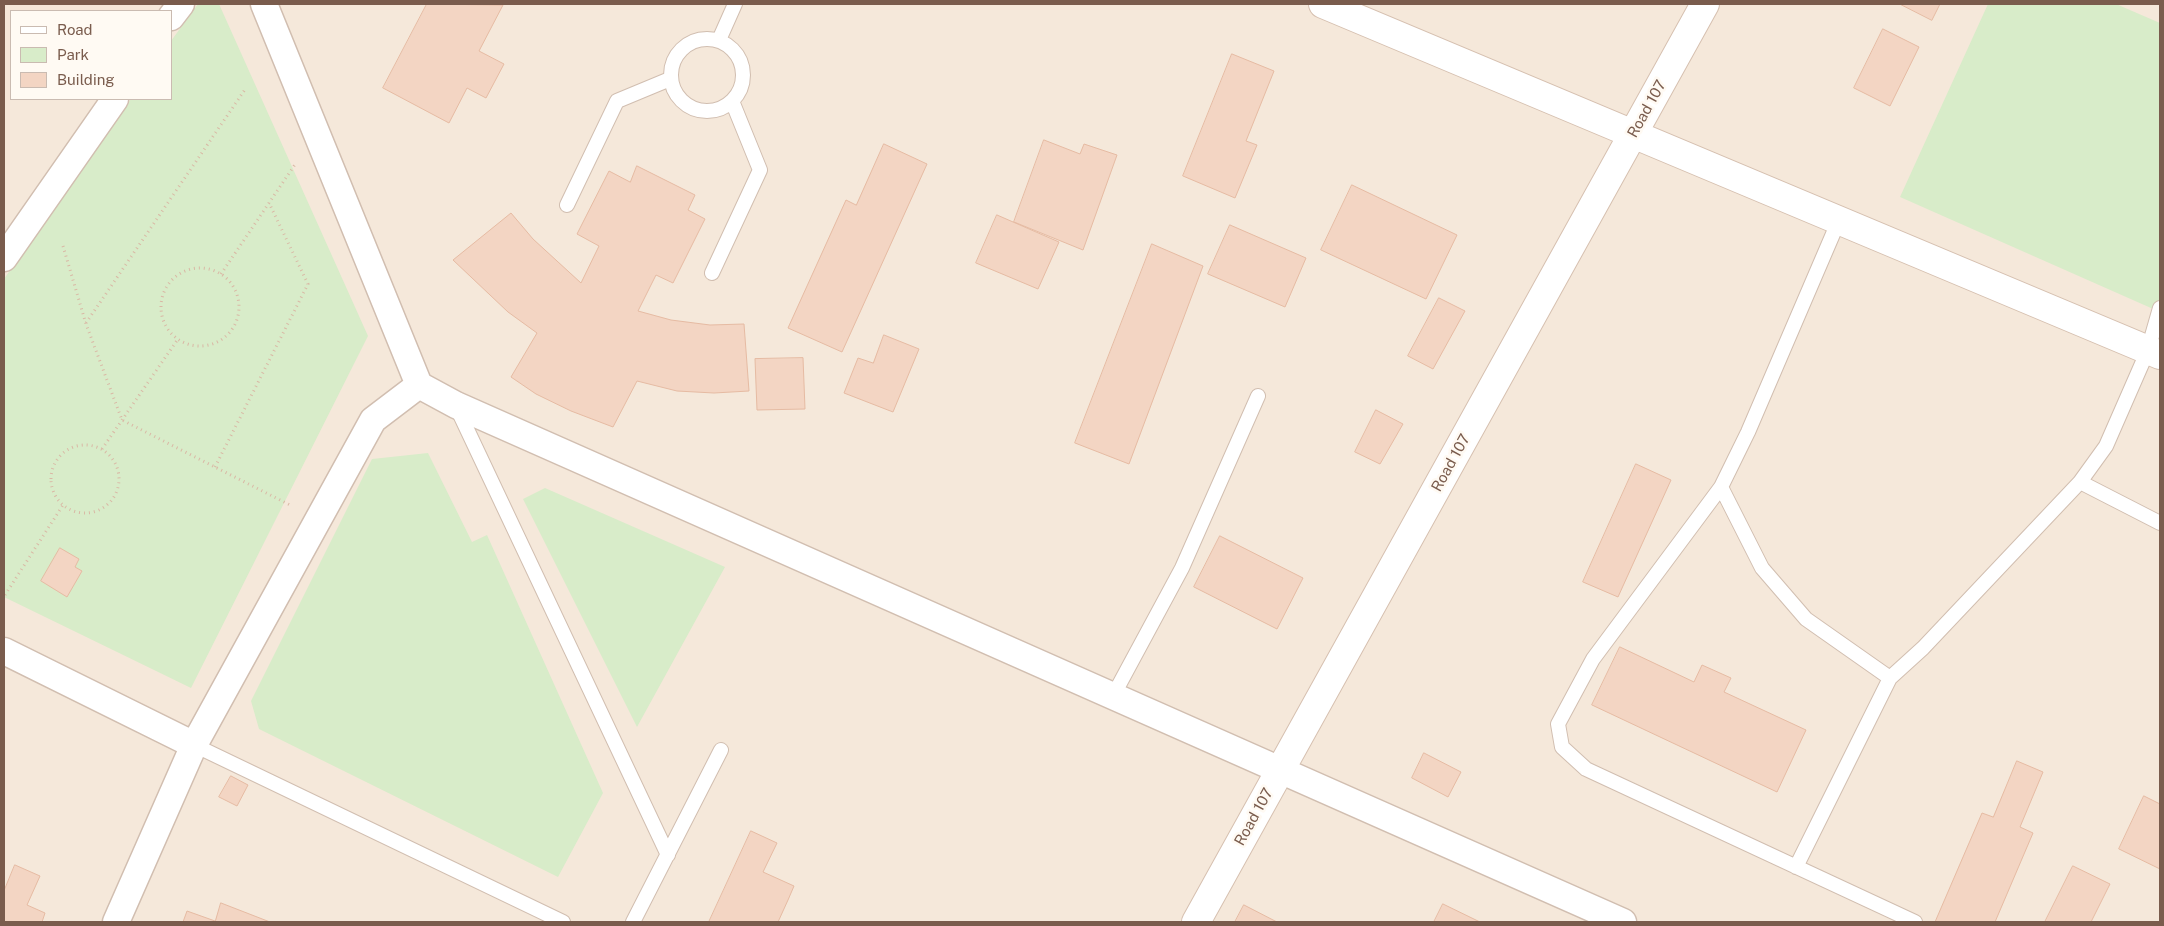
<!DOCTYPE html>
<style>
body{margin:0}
#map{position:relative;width:2164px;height:926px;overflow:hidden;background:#fdf6ec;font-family:"Public Sans",sans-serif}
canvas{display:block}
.frame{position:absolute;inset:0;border:5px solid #7a5c4d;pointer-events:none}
.legend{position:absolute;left:10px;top:10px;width:162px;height:90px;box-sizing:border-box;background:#fffaf3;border:1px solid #cabbb1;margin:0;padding:6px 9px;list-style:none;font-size:15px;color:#7a5c4d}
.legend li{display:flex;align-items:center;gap:10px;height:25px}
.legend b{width:25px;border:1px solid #cabbb1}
</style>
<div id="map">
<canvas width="2164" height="926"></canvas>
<div class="frame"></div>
<ul class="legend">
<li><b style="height:6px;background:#fff"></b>Road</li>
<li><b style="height:14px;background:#d8ecc9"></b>Park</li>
<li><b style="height:14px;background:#f3d5c3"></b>Building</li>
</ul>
</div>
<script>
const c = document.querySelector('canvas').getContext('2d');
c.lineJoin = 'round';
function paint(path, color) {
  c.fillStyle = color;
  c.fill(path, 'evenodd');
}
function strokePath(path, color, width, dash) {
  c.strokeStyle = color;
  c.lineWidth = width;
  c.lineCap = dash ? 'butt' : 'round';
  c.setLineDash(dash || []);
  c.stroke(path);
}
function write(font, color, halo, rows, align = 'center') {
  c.font = font + ' "Public Sans",sans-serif';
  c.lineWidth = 5;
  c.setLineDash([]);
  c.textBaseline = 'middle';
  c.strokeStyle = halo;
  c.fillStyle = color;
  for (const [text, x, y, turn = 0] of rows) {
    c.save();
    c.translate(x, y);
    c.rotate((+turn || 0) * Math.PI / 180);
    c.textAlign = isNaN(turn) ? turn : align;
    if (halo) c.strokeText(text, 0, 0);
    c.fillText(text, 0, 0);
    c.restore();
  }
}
const residential = new Path2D(`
 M4,4H2160V922H4ZM11,11H171V99H11Z`);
const green = new Path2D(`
 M198,4H219L368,336L191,688L4,597V279L131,99H171V41Z
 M1988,4H2116L2160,23V312L1900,197Z
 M428,453L472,542L487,535L603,793L558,877L259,729L251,701L372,459Z
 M545,488L725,567L637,727L523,499Z`);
const building = new Path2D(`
 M427,4L503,5L479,51L504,64L486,98L467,88L449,123L383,88Z
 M1900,4H1940L1932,20Z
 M1883,29L1919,47L1890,106L1854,88Z
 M1232,54L1274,71L1246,141L1257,145L1235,198L1183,176Z
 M1044,140L1080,154L1084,144L1117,155L1083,250L1014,222Z
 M884,144L927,164L842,352L788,328L846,200L856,205Z
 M637,166L695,195L688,210L705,219L673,283L656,275L638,311L671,320L710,325L744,324L749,391L714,393L677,391L637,381L613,427L571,411L536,394L511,377L537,333L508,312L453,260L511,213L533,239L581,283L599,246L577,234L609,171L630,182Z
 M1352,185L1457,235L1426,299L1321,250Z
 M997,215L1059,242L1038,289L976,263Z
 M1230,225L1306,258L1285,307L1208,274Z
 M1152,244L1203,266L1129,464L1075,443Z
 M1439,298L1465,311L1433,369L1408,356Z
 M884,335L919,349L893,412L844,393L858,358L873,363Z
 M803,358L805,409L757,410L755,359Z
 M1376,410L1403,424L1380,464L1355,452Z
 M1636,464L1671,480L1618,597L1583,582Z
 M1220,536L1303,578L1277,629L1194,587Z
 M60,548L79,559L75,567L82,571L67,597L41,581Z
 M1620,647L1694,682L1702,665L1731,678L1724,692L1806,730L1777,792L1592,705Z
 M1424,753L1461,772L1448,797L1412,778Z
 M2017,761L2043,772L2020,827L2033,833L1995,922H1935L1982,813L1993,817Z
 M231,776L248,785L237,806L219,797Z
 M2144,796L2160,804V869L2119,849Z
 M751,831L777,843L763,872L794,886L788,900L778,922H709Z
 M15,865L40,876L27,905L45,913L42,922H4V891Z
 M2073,866L2110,884L2091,922H2045Z
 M221,903L270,922H183L187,911L215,921Z
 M1443,904L1480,922H1434Z
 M1244,905L1277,922H1235Z`);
const path = new Path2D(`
 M63,246L86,324L122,420L292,506
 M161 307a39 39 0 1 1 78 0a39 39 0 1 1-78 0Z
 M221,274L296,163
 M86,323L246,88
 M51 479a34 34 0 1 1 68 0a34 34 0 1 1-68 0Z
 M102,449L178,339
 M215,467L308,284L269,203
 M5,595L63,505`);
const lane = new Path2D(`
 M671 75a36 36 0 1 1 72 0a36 36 0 1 1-72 0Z
 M719,40L735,4
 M567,205L617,101L670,79
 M1839,220L1748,432L1721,487L1593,659L1558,724L1562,747L1586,769L1915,922
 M712,273L760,170L732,101
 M456,406L668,855
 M2080,482L2160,523
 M1721,487L1762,568L1806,619L1890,678L1923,648L2080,482L2106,446L2148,350L2160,308
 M1113,696L1182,568L1258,396
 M194,745L563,922
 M1796,867L1890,678
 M633,922L721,750`);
const street = new Path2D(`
 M264,4L419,385L456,405L1623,922
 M171,17L181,4
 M4,258L115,99
 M4,651L194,745
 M116,922L194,745L373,420L419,385`);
const secondary = new Path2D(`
 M1323,4L2160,355
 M1196,922L1705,4`);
const streetNames = [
 ["Road 107",1647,109,-61],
 ["Road 107",1451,463,-61],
 ["Road 107",1254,817,-61]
];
paint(residential, '#f5e8da');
paint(green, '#d8ecc9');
paint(building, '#f3d5c3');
strokePath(building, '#e6bba3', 1);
strokePath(lane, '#d1beb0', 16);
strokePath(street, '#d1beb0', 29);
strokePath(secondary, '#d6c0b0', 30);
strokePath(path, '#d9b8a5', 3, [1, 4]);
strokePath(lane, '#fff', 14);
strokePath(street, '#fff', 26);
strokePath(secondary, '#fff', 28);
write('15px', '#7a5c4d', '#fffaf3', streetNames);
</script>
